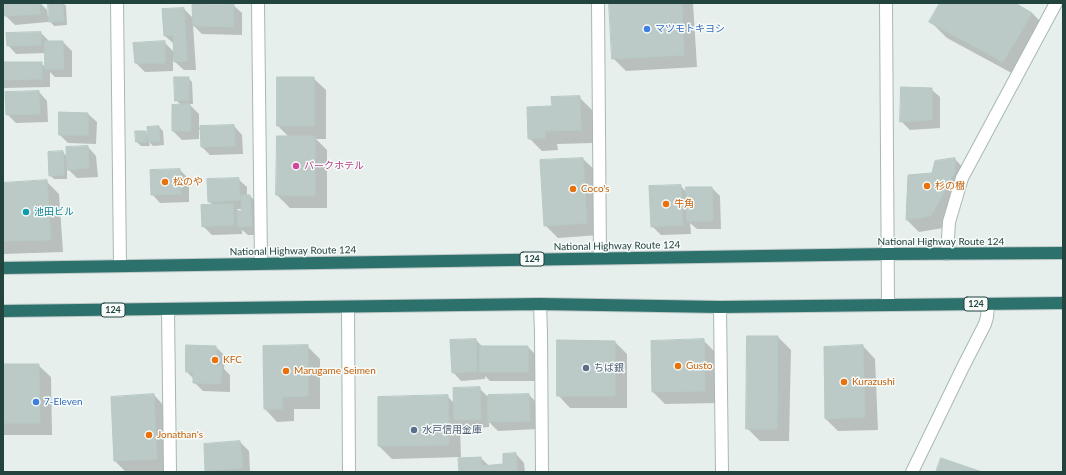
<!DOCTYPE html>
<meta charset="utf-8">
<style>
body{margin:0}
#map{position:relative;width:1066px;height:475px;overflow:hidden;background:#e6efec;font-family:Lato,sans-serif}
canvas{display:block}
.frame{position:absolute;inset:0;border:4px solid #23433f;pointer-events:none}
</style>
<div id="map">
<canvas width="1066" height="475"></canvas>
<div class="frame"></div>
</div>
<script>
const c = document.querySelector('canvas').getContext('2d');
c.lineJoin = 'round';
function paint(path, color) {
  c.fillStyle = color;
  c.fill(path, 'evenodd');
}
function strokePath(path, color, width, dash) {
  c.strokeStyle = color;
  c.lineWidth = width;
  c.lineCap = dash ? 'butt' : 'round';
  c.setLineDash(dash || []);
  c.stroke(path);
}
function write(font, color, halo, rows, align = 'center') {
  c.font = font + ' Lato,"Noto Sans JP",sans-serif';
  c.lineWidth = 3;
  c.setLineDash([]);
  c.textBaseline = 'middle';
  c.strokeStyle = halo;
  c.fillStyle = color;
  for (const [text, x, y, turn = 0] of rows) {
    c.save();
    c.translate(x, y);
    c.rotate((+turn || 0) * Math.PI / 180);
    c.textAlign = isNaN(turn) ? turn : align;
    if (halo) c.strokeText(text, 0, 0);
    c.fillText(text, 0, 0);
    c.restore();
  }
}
const shadow = new Path2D(`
 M17,3H40L47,10L48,17H50L49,3H63L66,6L67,25L54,26L48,19V22L15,25L6,16Z
 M610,3H693L697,67L626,71L613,58Z
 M941,3H1013L1032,13L1048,29L1019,77L947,38L931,22Z
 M233,5L242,13V35L202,34L193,25L196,70H184L173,60V71L145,72L136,63L164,42L174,52V44L165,36L184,9L194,19Z
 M41,33L50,42H63L72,51V77H55L50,72V87L3,88V63H41L46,68V53L16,54L8,45Z
 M188,78L192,82L193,104H189L199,114V128L234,126L242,135L243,154L210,155L202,147L201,129H199V139L182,140L173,131L182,106L176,100Z
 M278,78H313L326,90V139H316L327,150V208H290L277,195L289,137L278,126Z
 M931,89L940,97V128L910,130L901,121Z
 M39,92L47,101L48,122L16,123L7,114Z
 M579,97L592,110L593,143L557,144L558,150L542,151L529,138L553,107Z
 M88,114L97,122L96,144L68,143L60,135Z
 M159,127L163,131L164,145L153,146L149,142L150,146H141L137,142L145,132L148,135Z
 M88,147L96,156L98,177L77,178L67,168V179H54L50,175L63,152L67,157Z
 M583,159L596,171L599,235L558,238L545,225Z
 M955,159L967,172V184L943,228L919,232L907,220L933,174Z
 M180,170L189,179V202L160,203L152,194Z
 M238,179L247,187V196H250L259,204L260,235H248L242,230V234L212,235L203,226L214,206L209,201ZM237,209H242V212H240Z
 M46,181L59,194L63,252L3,254V184Z
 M681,186L687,193L712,188L720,196L721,229H697L690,223L691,234L661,235L652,226Z
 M778,337L791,350L789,441H760L747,428Z
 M476,340L483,347H528L537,356L536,381H490L485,376V379L461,381L453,372Z
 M703,340L716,353L717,403L665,404L653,392Z
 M615,342L627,354V408H570L558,395Z
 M307,346L320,359V409H294V421L277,422L265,409Z
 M863,346L875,359L878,430L838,431L826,419Z
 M216,347L225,356L224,369L230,375V392L203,391L194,382V379L187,372Z
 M3,365H38L51,377L52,435H3Z
 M479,388L487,396L529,395L537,403L538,429L498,431L489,422V427L464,429L460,425L461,457L392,459L379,446V398L447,396L454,403Z
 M154,395L166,408L169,471L126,472L115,461Z
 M240,442L249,451L250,472H208L206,471Z
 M516,454L524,463L525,472H460L481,458L489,466L504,465Z`);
const building = new Path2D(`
 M4,3H39L40,14L5,16Z
 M48,3H63L64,21L49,22Z
 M609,3H682L684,55L612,59Z
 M940,3H1015L1032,13L1003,62L929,22Z
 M234,4L233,27L193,26L192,5Z
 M184,8L187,61L174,62L173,35L164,36L162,9Z
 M41,32V45L7,46L6,33Z
 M45,41H63L64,69H45Z
 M165,41V63H135L133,43Z
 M3,62H42V79L3,80Z
 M174,77H189V100L175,101Z
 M277,77H314V126H277Z
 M901,87L932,88V120L900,122Z
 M39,91L40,114L6,115L5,92Z
 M580,96L581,130L545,131V138L528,139L527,107L552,106L551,97Z
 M190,104L191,131H172V105Z
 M59,112L88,113V135H59Z
 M234,125L235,146L201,147L200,126Z
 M159,126L160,141L148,142L147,127Z
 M135,131H146V142H136Z
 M277,136H315V196L276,195Z
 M88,146L89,168L67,170L66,147Z
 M63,151L64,175L49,176L48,152Z
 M583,158L587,223L544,226L540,160Z
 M955,158V171L931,216L906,220L908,175L932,173L935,161Z
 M180,169L181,194L151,195L150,170Z
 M239,178L240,200L208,202L207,179Z
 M47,180L51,240L3,241V183Z
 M681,185L683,225L651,227L649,186Z
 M686,187H712L713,221H687Z
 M241,195H250L252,226L238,227L237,211H241Z
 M233,204L234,225L202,227L201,205Z
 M747,336H778L777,429H746Z
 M476,339L477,371L452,373L450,340Z
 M704,339L705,391L652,392L651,341Z
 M557,340L615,341V396H557Z
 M186,345L216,346V366H222L221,384L193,383V372H186Z
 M308,345V396L282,397V409H264L263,346Z
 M863,345L865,417L825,419L824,347Z
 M480,346H528V372H480Z
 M3,364H39L40,423H3Z
 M480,387L481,419L454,420L453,388Z
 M154,394L157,459L114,461L111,397Z
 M529,394L530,421L488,422V395Z
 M448,395L449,445L378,446V397Z
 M240,441L243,468L205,471L204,444Z
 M516,453L517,472H459L458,458L481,457L482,466L503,464V454Z
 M941,458L982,472H936Z`);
const minor = new Path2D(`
 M117,3L120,265
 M258,3L261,263
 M598,3L600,258
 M886,3L888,305
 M947,254L949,222L962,178L1056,3
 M540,304L541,332L542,472
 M348,307L349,472
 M720,307L722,472
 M168,309L170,472
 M912,472L962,369L985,324L987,317L988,304`);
const highway = new Path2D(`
 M3,268L889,254L1063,253
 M3,311L540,304L720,307L1063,303`);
const markers = [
 [647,29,4,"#3f7fe0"],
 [296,166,4,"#d1479c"],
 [165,182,4,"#e8710a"],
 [927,186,4,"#e8710a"],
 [573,189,4,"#e8710a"],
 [666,204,4,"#e8710a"],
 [26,212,4,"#0f9aa8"],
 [215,360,4,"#e8710a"],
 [678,366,4,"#e8710a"],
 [586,368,4,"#5c6f8a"],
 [286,371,4,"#e8710a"],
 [844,382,4,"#e8710a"],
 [36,402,4,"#3f7fe0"],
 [414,430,4,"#5c6f8a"],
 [149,435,4,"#e8710a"]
];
const shields = [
 [532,259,24],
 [976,304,24],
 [113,310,24]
];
const shieldNames = [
 ["124",532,259],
 ["124",976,304],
 ["124",113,310]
];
const shopNames = [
 ["マツモトキヨシ",655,29],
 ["7-Eleven",44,402]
];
const hotelNames = [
 ["パークホテル",304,166]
];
const foodNames = [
 ["松のや",173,182],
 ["杉の樹",935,186],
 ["Coco's",581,189],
 ["牛角",674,204],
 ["KFC",223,360],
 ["Gusto",686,366],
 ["Marugame Seimen",294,371],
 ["Kurazushi",852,382],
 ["Jonathan's",157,435]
];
const cultureNames = [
 ["池田ビル",34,212]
];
const streetNames = [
 ["National Highway Route 124",941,242],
 ["National Highway Route 124",617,246,-1],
 ["National Highway Route 124",293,251,-1]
];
const serviceNames = [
 ["ちば銀",594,368],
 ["水戸信用金庫",422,430]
];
paint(shadow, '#0003');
paint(building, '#bbcac6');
strokePath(building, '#b7c9c5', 1);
strokePath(minor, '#a8b8b5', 14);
strokePath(highway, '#c1cac9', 14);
strokePath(minor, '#fff', 12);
strokePath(highway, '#2d716d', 12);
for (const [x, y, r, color] of markers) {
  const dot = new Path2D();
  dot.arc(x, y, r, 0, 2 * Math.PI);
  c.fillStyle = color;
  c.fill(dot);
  strokePath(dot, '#f7fbfa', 1.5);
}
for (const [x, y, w] of shields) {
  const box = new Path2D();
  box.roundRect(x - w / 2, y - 7, w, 14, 3);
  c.fillStyle = '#f7fbfa';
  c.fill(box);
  strokePath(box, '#23433f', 1);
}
write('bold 9px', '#23433f', null, shieldNames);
write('10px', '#366cbe', '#f7fbfa', shopNames, 'left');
write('10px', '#b23c85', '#f7fbfa', hotelNames, 'left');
write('10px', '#c56008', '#f7fbfa', foodNames, 'left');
write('10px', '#0d838f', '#f7fbfa', cultureNames, 'left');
write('10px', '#23433f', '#f7fbfa', streetNames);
write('10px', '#4e5e75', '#f7fbfa', serviceNames, 'left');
</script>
